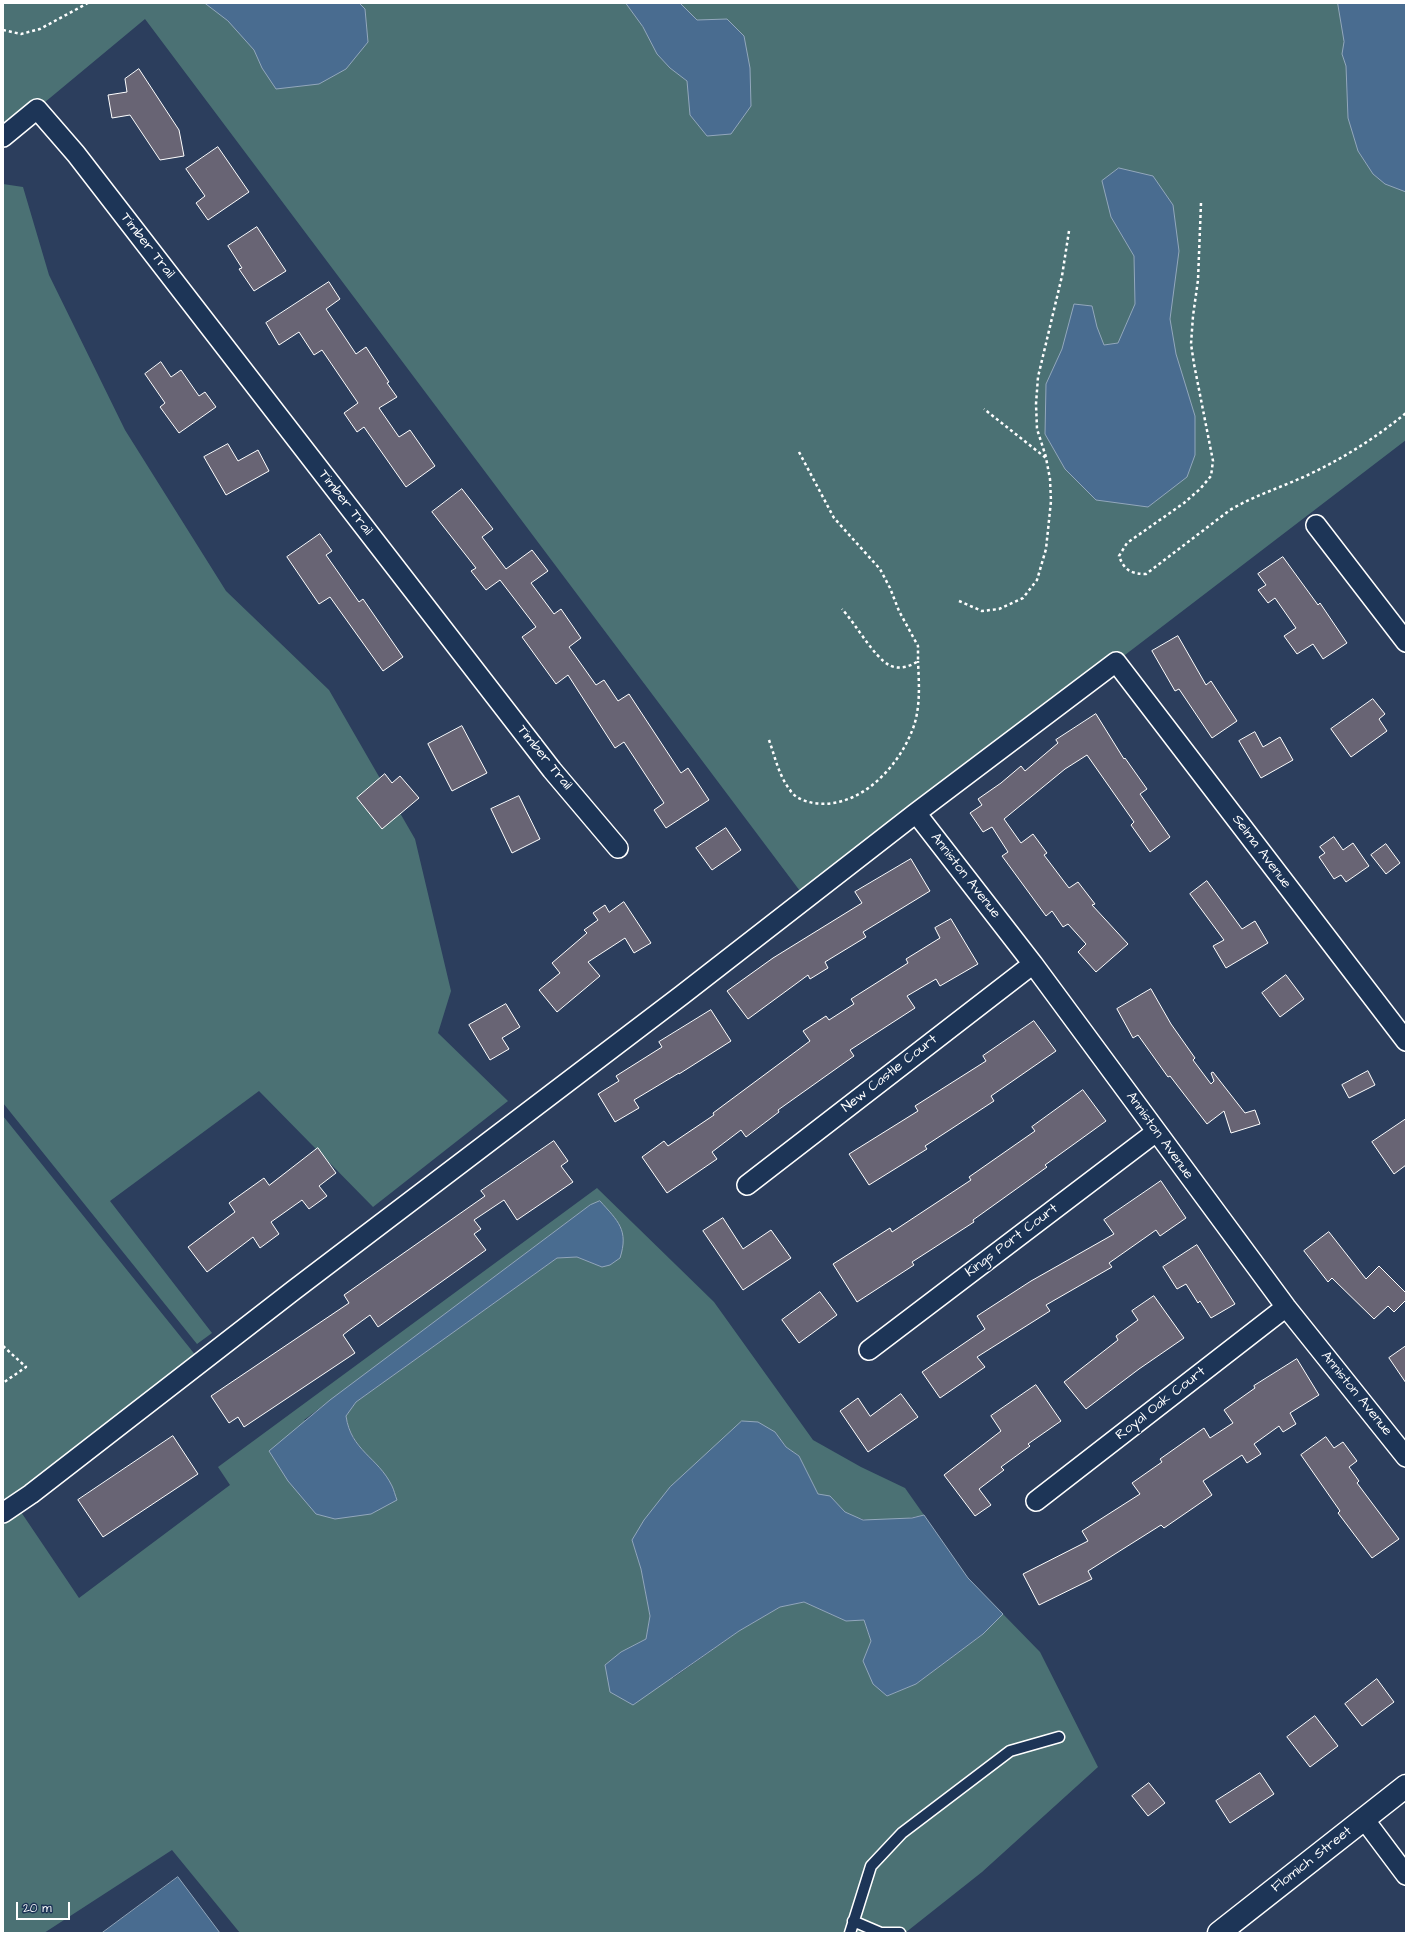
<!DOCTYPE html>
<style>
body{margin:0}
#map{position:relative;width:1409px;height:1936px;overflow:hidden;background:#2c3e5d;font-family:"Architects Daughter",sans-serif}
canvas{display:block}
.frame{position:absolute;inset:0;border:4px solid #fff;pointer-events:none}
.scale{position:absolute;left:16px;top:1902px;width:54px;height:18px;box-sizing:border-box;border:2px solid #fff;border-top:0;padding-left:5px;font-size:12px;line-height:14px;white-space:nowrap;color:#fff;-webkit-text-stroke:3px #1d3557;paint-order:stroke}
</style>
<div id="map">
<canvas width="1409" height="1936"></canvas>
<div class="frame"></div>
<div class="scale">20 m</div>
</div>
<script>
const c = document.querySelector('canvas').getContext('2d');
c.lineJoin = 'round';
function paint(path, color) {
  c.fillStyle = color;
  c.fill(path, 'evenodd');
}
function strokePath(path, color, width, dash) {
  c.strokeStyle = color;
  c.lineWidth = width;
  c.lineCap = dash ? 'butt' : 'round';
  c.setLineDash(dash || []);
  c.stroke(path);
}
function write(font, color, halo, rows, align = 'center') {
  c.font = font + ' "Architects Daughter",sans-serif';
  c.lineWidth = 3.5;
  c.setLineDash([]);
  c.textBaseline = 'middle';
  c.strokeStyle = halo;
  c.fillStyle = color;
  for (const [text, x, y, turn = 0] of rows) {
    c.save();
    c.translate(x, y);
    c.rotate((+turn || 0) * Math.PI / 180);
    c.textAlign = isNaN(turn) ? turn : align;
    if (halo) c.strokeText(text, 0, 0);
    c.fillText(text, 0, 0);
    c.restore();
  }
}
const green = new Path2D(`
 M3,3H1406V440L806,899L145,19L3,137Z
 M3,184L23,187L49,275L125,430L226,591L329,690L415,839L451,991L438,1033L508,1101L373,1207L259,1091L110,1201L212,1333L197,1344L3,1103Z
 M3,1116L201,1362L3,1514Z
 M597,1188L714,1302L813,1440L861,1467L905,1488L924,1515C901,1520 866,1526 845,1512C832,1503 838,1498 818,1494L799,1456L786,1447L775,1432L632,1540L641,1569L650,1616L646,1639L621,1652L673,1678L739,1631L780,1607L804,1602L846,1621L864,1620L871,1641L863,1661L887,1696L916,1684L983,1634L1003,1614L1040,1652L1098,1767L982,1872L905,1933H240L172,1850L44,1933H3V1525L21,1512L79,1598L230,1485L218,1467ZM590,1205L602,1267L577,1257L557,1258L356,1402L346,1416C350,1440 366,1455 382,1472L304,1420Z`);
const water = new Path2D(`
 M205,3H359L365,9L368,42L346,69L319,84L276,89L262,68L254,50L228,21Z
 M626,3H680L697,20L727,19L744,36L750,68L751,106L731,134L707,136L690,115L687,81L670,68L657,54L643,27Z
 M1338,3H1406V192L1385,184L1373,174L1358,151L1348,118L1346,66L1342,54L1344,42Z
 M1119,168L1153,176L1173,205L1179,251L1170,319L1176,354L1195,416V455L1187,477L1148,507L1096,500L1065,469L1045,434L1046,384L1062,349L1074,304L1092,306L1097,327L1104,345L1118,343L1135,304L1134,256L1111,217L1102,181Z
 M600,1201C618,1221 629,1230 620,1258L610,1265L602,1267L577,1257L557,1258L356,1402L346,1416C351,1451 378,1457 392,1486C394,1490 395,1495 397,1500L371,1514L335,1519L316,1514L288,1481L269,1451L330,1400L590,1205Z
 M742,1421L758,1422L775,1432L786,1447L799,1456L818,1494L830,1496L845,1512L863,1520L912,1518L924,1515L968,1578L1003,1614L983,1634L916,1684L887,1696L873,1684L863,1661L871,1641L864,1620L846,1621L804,1602L780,1607L739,1631L633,1705L610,1692L605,1665L621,1652L646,1639L650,1616L641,1569L632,1540L644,1520L670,1487Z
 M178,1877L220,1933H102Z`);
const building = new Path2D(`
 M139,69L179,130L184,156L160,160L130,115L112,118L108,95L127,92L125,79Z
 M218,147L249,192L208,220L196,203L205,196L186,169Z
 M257,227L286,271L254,291L239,269L242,268L228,246Z
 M329,282L340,299L326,309L356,354L366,347L389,382L387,383L397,397L379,408L399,437L410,430L435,466L406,487L364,427L357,432L344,413L358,403L322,350L314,355L299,332L279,345L266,323Z
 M161,362L171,377L181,370L199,396L205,392L216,407L179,433L160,407L165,403L145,374Z
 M228,444L238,461L258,450L269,471L226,495L204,457Z
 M462,489L493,529L482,537L506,569L532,550L548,571L531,583L554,614L561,609L581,638L569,647L596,685L604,680L618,701L629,694L681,773L688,768L709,800L666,828L654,810L664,803L624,742L615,748L568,675L556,684L522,637L536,627L500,580L486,590L471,571L476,568L432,512Z
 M320,534L332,551L326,555L359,602L363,599L403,657L383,671L330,597L319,604L287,557Z
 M1283,557L1318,605L1320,603L1347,643L1323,659L1313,644L1297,654L1284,636L1296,628L1275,598L1268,603L1258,590L1266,585L1258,574Z
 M1178,636L1206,685L1211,681L1237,721L1212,738L1179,689L1175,691L1152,651Z
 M1373,699L1385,714L1379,719L1387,731L1351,757L1331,729Z
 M1096,714L1124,759L1125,758L1147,789L1140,794L1170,837L1150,852L1131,825L1134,822L1087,755L1065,769L1004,819L1021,843L1033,834L1047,853L1044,855L1069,888L1078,882L1095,904L1092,905L1128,944L1096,972L1078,952L1086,944L1068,924L1063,927L1052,911L1046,916L1002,856L1008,852L992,827L983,832L970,813L982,805L978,799L1001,783L1021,766L1025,771L1058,743L1056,740Z
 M462,726L487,773L452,791L428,744Z
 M1255,732L1263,747L1280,737L1293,760L1261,778L1239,741Z
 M385,774L392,783L400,776L419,798L382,829L357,798Z
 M519,796L540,839L512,853L491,809Z
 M726,828L741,850L712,870L696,848Z
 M1334,837L1343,850L1353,843L1369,866L1346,882L1341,875L1334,879L1319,857L1325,853L1320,847Z
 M1386,844L1400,863L1386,874L1371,855Z
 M911,859L930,891L863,932L866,937L825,962L828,968L810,979L808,975L748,1019L727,991L773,958L862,903L855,892Z
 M1207,881L1242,929L1255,921L1268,943L1226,968L1213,946L1224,940L1190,894Z
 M624,902L651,943L634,953L625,938L588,962L600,976L557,1012L539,990L560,973L552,963L587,933L584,930L598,920L593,913L605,905L609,912Z
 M951,919L978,964L940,986L936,979L907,996L915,1008L850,1050L854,1056L778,1110L779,1112L746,1137L741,1130L712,1152L717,1159L667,1193L642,1157L664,1141L668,1146L714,1115L713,1113L810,1041L803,1031L826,1016L829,1020L854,1004L851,999L908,963L906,959L940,938L935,928Z
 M1286,975L1304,999L1280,1017L1262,993Z
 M1151,989L1171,1024L1195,1058L1193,1060L1211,1084L1214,1081L1211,1073L1213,1072L1245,1113L1255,1110L1260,1124L1231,1133L1224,1111L1207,1124L1170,1076L1168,1077L1138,1035L1133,1038L1117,1009Z
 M506,1004L520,1027L502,1038L509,1049L490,1060L469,1025Z
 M711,1010L731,1041L679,1074V1073L634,1100L639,1108L615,1122L598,1094L619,1081L616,1076L662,1047L659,1042Z
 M1034,1021L1056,1051L991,1096L994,1101L925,1146L927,1149L869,1185L849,1154L918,1111L915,1106L986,1061L983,1056Z
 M1368,1071L1375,1085L1349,1098L1342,1085Z
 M1083,1090L1106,1121L1045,1165L1047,1167L973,1220L974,1222L912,1262L914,1265L857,1302L833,1264L890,1228L892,1232L971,1180L969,1177L1035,1131L1032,1127Z
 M1406,1119V1165L1394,1174L1372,1142Z
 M554,1141L568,1161L561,1166L573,1182L517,1220L504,1200L474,1220L481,1229L474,1234L486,1250L378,1327L370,1315L348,1331L343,1335L355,1353L244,1427L238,1417L229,1423L211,1396L349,1303L344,1295L485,1196L481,1191Z
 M318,1148L336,1173L319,1186L327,1196L309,1209L302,1200L271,1222L279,1234L260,1248L253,1237L207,1272L188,1247L235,1212L229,1203L264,1178L269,1185Z
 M1161,1181L1186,1218L1160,1236L1156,1230L1109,1263L1112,1267L1046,1305L1050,1311L977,1357L985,1367L940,1398L922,1372L985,1329L977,1316L1031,1281L1114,1234L1104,1220Z
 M723,1218L743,1249L771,1230L791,1258L743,1290L703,1231Z
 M1329,1232L1366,1279L1379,1266L1406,1293V1300L1394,1312L1388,1306L1374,1319L1332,1278L1328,1282L1304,1251Z
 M1197,1245L1235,1304L1211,1318L1200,1301L1198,1303L1186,1284L1177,1289L1163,1267Z
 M820,1292L837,1315L799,1343L782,1320Z
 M1154,1296L1184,1338L1139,1369L1086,1409L1064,1382L1118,1340L1116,1336L1138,1320L1132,1311Z
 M1406,1346V1383L1389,1358Z
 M1297,1359L1319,1395L1290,1413L1296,1424L1283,1432L1279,1426L1254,1444L1261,1454L1247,1463L1242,1455L1203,1481L1212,1495L1164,1528L1161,1525L1088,1571L1092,1579L1039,1605L1023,1574L1088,1541L1082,1531L1140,1494L1132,1483L1162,1462L1160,1459L1204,1428L1210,1438L1233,1423L1224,1410L1255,1388L1254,1386Z
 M1036,1385L1061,1421L1028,1444L1030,1446L1001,1467L1004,1470L979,1489L991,1505L975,1516L944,1475L1001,1431L991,1416Z
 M901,1394L918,1417L868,1452L840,1411L858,1398L870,1416Z
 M173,1436L198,1474L103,1537L78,1500Z
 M1326,1437L1334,1448L1343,1442L1357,1461L1349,1467L1359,1481L1357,1483L1399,1539L1372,1558L1338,1513L1340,1511L1301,1455Z
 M1377,1679L1394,1702L1362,1726L1345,1704Z
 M1315,1716L1338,1746L1310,1767L1287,1737Z
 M1260,1773L1274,1794L1230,1823L1216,1801Z
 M1149,1783L1165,1803L1148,1816L1132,1796Z`);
const path = new Path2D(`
 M3,30L21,34L40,29L88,3
 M1201,203L1198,280L1193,316L1191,344L1194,364L1213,461L1211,476L1200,489L1184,503L1127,543L1119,556C1124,570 1131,574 1146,574L1230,510C1257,494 1286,486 1314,472C1347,456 1378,436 1406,413
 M799,452L834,518L880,569L890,588L899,611L918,646V661C910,667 898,670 889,665C874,657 855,623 842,609
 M1046,457L1037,429L1036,404L1038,377L1062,276L1069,231
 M959,601L982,611L999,609L1023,598L1037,580L1046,549L1051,501L1050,479L1046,458L984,409
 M769,740C775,757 779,776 790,790C795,798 804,801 813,803C858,810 897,769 912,731C921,709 919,684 918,661
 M3,1346L26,1367L3,1383`);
const lane = new Path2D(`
 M853,1921L881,1933H900
 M850,1933L871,1866L902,1833L1010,1751L1059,1737`);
const street = new Path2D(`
 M3,137L37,109L76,154L552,770L618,848
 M1316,525L1406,642
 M916,813L1033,964L1286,1307L1406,1457
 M747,1185L1033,964
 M869,1350L1156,1132
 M1036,1501L1286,1307
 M3,1513L31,1494L294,1290L682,995L916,813L1116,662L1406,1041
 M1364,1819L1406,1875`);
const secondary = new Path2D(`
 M1219,1933L1406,1786`);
const streetNames = [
 ["Timber Trail",147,246,52],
 ["Timber Trail",345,503,52],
 ["Timber Trail",544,758,51],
 ["Selma Avenue",1261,852,53],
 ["Anniston Avenue",965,876,52],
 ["New Castle Court",890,1074,-38],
 ["Anniston Avenue",1159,1136,54],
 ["Kings Port Court",1012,1241,-37],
 ["Anniston Avenue",1356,1394,51],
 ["Royal Oak Court",1161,1404,-38],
 ["Flomich Street",1312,1860,-38]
];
paint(green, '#4b7174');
paint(water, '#496c90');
strokePath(water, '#92a7bc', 1);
paint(building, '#686474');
strokePath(building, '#fff', 1);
strokePath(lane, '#fff', 13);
strokePath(street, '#fff', 22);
strokePath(secondary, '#fff', 25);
strokePath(path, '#fff', 2.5, [3, 3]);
strokePath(lane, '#1d3557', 10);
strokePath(street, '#1d3557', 19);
strokePath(secondary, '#1d3557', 22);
write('14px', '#fff', '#1d3557', streetNames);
</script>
